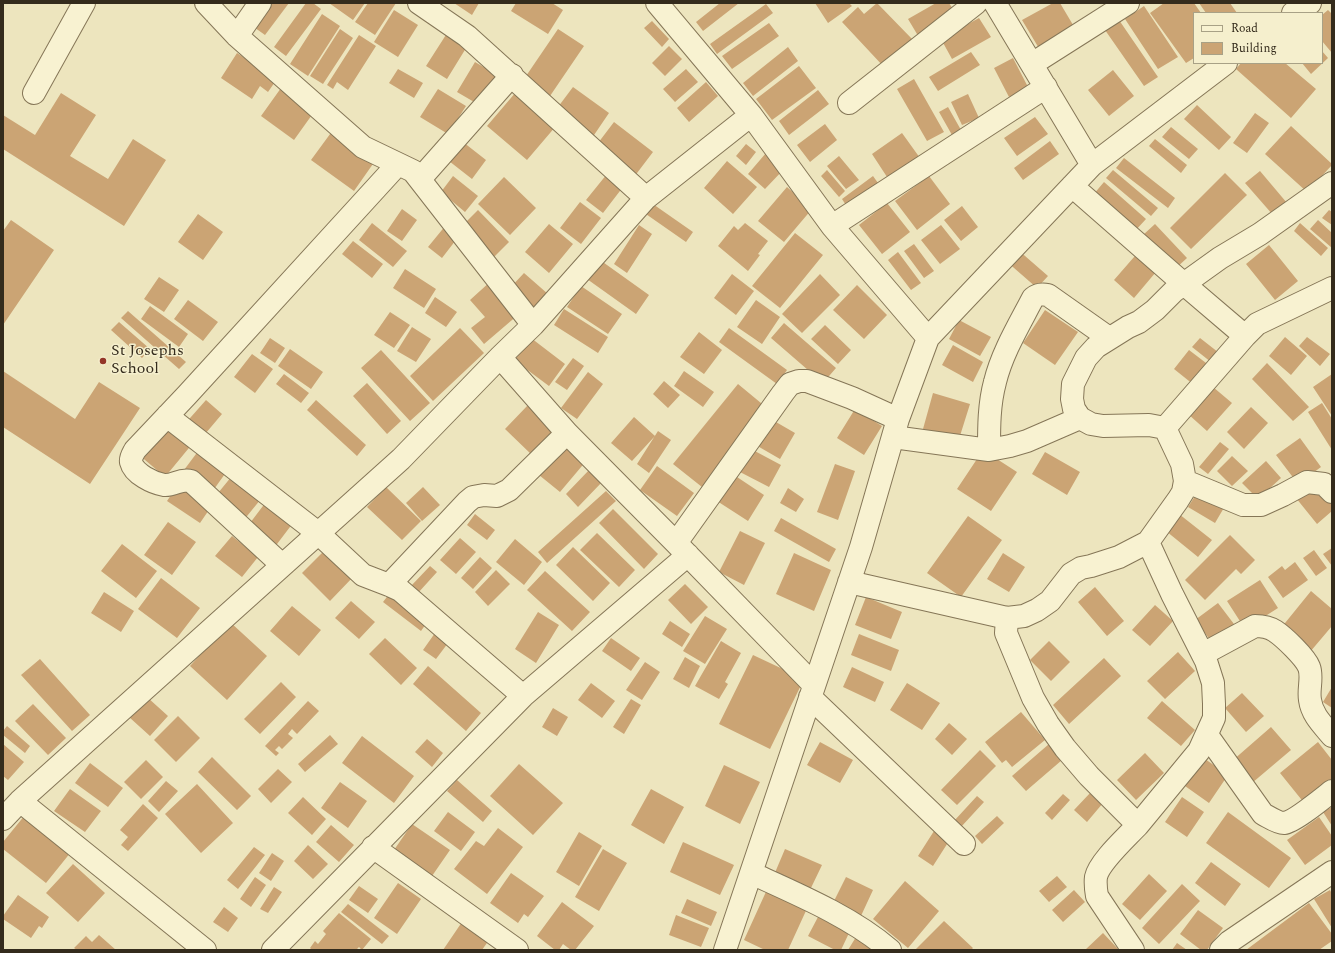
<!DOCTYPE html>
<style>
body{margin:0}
#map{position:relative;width:1335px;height:953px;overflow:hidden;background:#ede5be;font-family:Spectral,serif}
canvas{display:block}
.frame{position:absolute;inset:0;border:4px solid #342b1c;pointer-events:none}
.legend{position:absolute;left:1193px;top:12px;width:130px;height:52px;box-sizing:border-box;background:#f5efcd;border:1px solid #a8a186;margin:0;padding:5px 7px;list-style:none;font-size:12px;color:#342b1c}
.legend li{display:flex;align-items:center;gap:8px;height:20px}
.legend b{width:20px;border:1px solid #a8a186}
</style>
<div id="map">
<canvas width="1335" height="953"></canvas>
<div class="frame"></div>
<ul class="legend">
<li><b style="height:5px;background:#f8f2d1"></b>Road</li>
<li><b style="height:11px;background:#cba474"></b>Building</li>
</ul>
</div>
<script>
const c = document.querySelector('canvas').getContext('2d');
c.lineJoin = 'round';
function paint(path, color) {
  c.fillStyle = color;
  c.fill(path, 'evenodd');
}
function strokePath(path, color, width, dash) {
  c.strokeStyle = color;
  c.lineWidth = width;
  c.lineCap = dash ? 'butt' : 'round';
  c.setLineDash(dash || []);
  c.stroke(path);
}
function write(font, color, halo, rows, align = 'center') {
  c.font = font + ' Spectral,serif';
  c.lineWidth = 3;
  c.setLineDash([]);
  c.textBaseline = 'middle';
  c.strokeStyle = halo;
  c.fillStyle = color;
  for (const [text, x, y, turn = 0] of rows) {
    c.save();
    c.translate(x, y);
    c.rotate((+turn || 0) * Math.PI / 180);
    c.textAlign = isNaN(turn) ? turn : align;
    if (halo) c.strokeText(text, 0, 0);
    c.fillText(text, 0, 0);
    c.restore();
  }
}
const building = new Path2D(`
 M267,3H289L265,35L251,25Z
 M306,3H313L321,9L286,56L274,47Z
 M329,3H365L353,20Z
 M368,3H396L375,35L355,22Z
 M454,3H479L472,15Z
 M516,3H552L563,10L548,34L511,11Z
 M720,3H739L703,31L696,22Z
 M815,3H849L852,6L828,23Z
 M877,3L913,40L884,67L842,22L858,7L864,14Z
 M936,3H949L958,17L920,39L908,19Z
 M1053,3H1060L1076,30L1040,50L1022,20Z
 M1164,3H1194L1201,13H1194V58L1186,63L1150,13Z
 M1199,3H1230L1237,13H1206Z
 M766,4L773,13L717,54L710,44Z
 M1144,6L1178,57L1158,69L1125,19Z
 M394,10L418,25L398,57L374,42Z
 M1328,10L1332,14V53L1322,41V15Z
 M322,14L340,26L308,76L290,64Z
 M979,18L991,37L952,59L941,39Z
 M1119,20L1158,77L1144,86L1105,30Z
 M652,21L669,39L662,47L644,28Z
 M769,23L779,36L732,69L722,56Z
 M451,27L471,40L447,79L426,66Z
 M340,29L353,38L323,84L310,76Z
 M558,29L584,46L550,96L524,79Z
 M359,35L376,46L348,90L337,82L333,89L327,85Z
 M669,46L682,59L665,76L652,63Z
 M788,47L798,61L753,96L743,83Z
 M1322,51L1328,58L1311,74L1302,63H1322Z
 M971,52L980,65L938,91L929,77Z
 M237,53L277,79L268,92L260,86L252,99L221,78Z
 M1013,58L1028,87L1009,97L994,68Z
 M475,62L499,76L481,106L457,92Z
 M1241,63H1285L1316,89L1291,118L1236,69Z
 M799,66L816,88L772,120L756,99Z
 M398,69L423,83L414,98L389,83Z
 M686,69L698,82L675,102L663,89Z
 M1113,70L1134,96L1109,116L1088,90Z
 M914,79L944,132L927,141L897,89Z
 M706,82L718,96L689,122L677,108Z
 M573,87L609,113L592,138L555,111Z
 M281,88L314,112L294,140L261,116Z
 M438,89L466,106L448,134L420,117Z
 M818,90L829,104L789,135L779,121Z
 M516,92L556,126L527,160L487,126Z
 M61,93L96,115L70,156L108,179L133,139L166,160L124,226L3,149V115L35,135Z
 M968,94L979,118L962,125L951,102Z
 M1197,105L1231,137L1219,150L1184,119Z
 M948,107L961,130L952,135L939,112Z
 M1255,113L1269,123L1247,153L1233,143Z
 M1035,117L1048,134L1017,156L1004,138Z
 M614,122L653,152L634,177L595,147Z
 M825,124L837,140L810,162L797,145Z
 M1291,126L1332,164V165L1307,192L1265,154Z
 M1171,127L1198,149L1189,159L1162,137Z
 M333,130L375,161L354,191L311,160Z
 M902,133L920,158L889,180L872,154Z
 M1155,139L1187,165L1181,173L1149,146Z
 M1050,141L1059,154L1023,180L1014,168Z
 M463,142L486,160L472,179L449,161Z
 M746,144L756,152L746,165L736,156Z
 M766,153L784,169L765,189L748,174Z
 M839,156L859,180L846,189L827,166Z
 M1124,158L1175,198L1168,208L1116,168Z
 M727,161L757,187L733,214L704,188Z
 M827,170L845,191L839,197L821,176Z
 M1113,170L1158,208L1151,216L1106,178Z
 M1260,171L1287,203L1273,215L1245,183Z
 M1225,173L1247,195L1191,249L1170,228Z
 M607,174L623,187L603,213L586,200Z
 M453,176L478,196L465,212L441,192Z
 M873,176L883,190L851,213L842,199Z
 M929,176L950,204L917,230L895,201Z
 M504,177L536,208L510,235L478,204Z
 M1104,182L1146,219L1135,231L1093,195Z
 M787,187L812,209L784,242L758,221Z
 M580,202L601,218L581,244L560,228Z
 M650,202L693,232L686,242L643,212Z
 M887,203L910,232L882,254L859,225Z
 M962,206L978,227L961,241L944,220Z
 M402,209L417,220L402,241L387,231Z
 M478,210L509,242L492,259L461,227Z
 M1329,210L1332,212V225L1322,218Z
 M198,214L223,232L203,260L178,242Z
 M11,220L54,250L3,325V231Z
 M1318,220L1332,233V248L1310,229Z
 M372,223L407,251L393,267L359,240Z
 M745,223L768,241L758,254L760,255L748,271L718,246L734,226L738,230Z
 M1300,223L1328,248L1321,256L1294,231Z
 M549,224L573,244L549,273L525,252Z
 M1155,224L1187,258L1175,269L1143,235Z
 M446,225L459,236L442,258L428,247Z
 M639,225L652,234L627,273L614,264Z
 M941,225L960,249L940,264L921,240Z
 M795,233L823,255L780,308L752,286Z
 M353,241L383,264L372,278L342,254Z
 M914,244L934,271L924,278L904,251Z
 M1269,245L1298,281L1275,300L1246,264Z
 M1017,249L1048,276L1037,288L1006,261Z
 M1141,249L1161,266L1134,298L1114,280Z
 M898,252L921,283L911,290L888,260Z
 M600,260L649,295L636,314L587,279Z
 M405,269L436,289L424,308L393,288Z
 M524,273L548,294L535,310L510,288Z
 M732,274L754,291L736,315L714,298Z
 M820,274L840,295L802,333L782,314Z
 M159,277L179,290L164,312L144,299Z
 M491,281L519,314L484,344L471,328L485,317L470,300Z
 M857,285L887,315L864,339L833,310Z
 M581,286L622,314L608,334L567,307Z
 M435,297L457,312L446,327L425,313Z
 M188,300L218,322L203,341L174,319Z
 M756,300L780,317L762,344L737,327Z
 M150,306L188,334L179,347L141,319Z
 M564,309L608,337L598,353L554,325Z
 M1045,310L1078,332L1055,365L1023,343Z
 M128,311L186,362L179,369L121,318Z
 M390,312L410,325L394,348L374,335Z
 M959,320L991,337L980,356L949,339Z
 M119,322L150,349L142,358L111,330Z
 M784,323L836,368L823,383L771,338Z
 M825,325L851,350L838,364L811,339Z
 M412,327L431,339L416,362L397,351Z
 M460,328L484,353L433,401L410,376Z
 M729,328L787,370L777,384L719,342Z
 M699,332L722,350L704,374L680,357Z
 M1285,337L1307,356L1291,375L1269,356Z
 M1307,337L1330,354L1320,366L1299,346Z
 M270,338L285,348L275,363L260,353Z
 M531,338L565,364L549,386L514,360Z
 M1200,338L1223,356L1216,366L1192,347Z
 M953,345L983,362L973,382L942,365Z
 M290,349L323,372L311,389L278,366Z
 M381,350L430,403L410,421L361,368Z
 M1189,350L1210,366L1194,385L1174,369Z
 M252,354L273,369L255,393L234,377Z
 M573,358L584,366L567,390L555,382Z
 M1267,363L1309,407L1293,421L1252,379Z
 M3,371L75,419L99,382L140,408L90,484L3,427Z
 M684,371L714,392L703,407L674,386Z
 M588,372L603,384L577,419L561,408Z
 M284,374L309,393L301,403L276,384Z
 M1332,374V416L1313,387Z
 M664,381L680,395L668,408L653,394Z
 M367,383L401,421L387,434L353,396Z
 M738,384L767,408L702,487L673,464Z
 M1213,387L1232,403L1207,431L1188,414Z
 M933,393L970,404L959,439L923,429Z
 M206,400L222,414L200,440L183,426Z
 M316,400L366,445L357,456L307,410Z
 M1322,403L1332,419V450L1308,412Z
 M528,405L557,432L533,456L505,429Z
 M1251,407L1268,423L1244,449L1227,432Z
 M855,409L882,426L864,455L837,438Z
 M634,417L655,436L632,461L611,443Z
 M769,418L795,433L780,459L754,444Z
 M166,420L193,443L165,477L138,454Z
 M658,431L671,440L649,473L637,464Z
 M1300,438L1321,467L1298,484L1276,455Z
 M567,442L587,460L560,492L539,475Z
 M1220,442L1229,449L1208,474L1199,467Z
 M751,449L781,465L769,487L740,472Z
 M199,450L227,471L212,492L184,470Z
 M983,450L1017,472L991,511L957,489Z
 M1045,452L1080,472L1067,495L1032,474Z
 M1232,456L1248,471L1232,486L1217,471Z
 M1266,461L1281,478L1258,499L1242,483Z
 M835,464L855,471L838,520L817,512Z
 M657,466L694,493L677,516L640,490Z
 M590,469L603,481L578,507L566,494Z
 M236,471L265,494L243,521L214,498Z
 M734,475L764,495L748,521L717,501Z
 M180,482L213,504L200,523L167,501Z
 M1314,483L1332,505V511L1317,524L1296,498Z
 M386,487L421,521L402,540L367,507Z
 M423,487L440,505L422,521L406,503Z
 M788,488L804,499L796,512L780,503Z
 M1199,490L1225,506L1215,523L1188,507Z
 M606,491L616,501L547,563L538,552Z
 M269,498L296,519L274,548L247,527Z
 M613,509L658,554L644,569L599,523Z
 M475,514L495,530L487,540L467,525Z
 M1179,514L1212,540L1198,557L1166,531Z
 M968,516L1002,540L961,597L927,573Z
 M781,518L836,549L829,562L774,531Z
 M168,522L196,542L172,575L144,555Z
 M740,531L765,543L744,585L719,572Z
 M597,533L635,570L619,587L580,550Z
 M1230,535L1255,560L1241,574L1236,569L1205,600L1185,580Z
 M232,536L258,557L242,577L215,556Z
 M460,538L476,552L456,574L440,560Z
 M515,539L542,562L524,585L496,562Z
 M122,544L157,571L136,598L101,571Z
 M573,547L610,583L593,601L556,565Z
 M327,548L354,576L330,601L302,573Z
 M1332,548V566L1323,554Z
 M1314,550L1327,568L1316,576L1303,558Z
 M794,553L831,570L814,611L776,594Z
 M1003,553L1025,567L1009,592L987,579Z
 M480,557L492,568L473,589L461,578Z
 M1295,562L1308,580L1283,598L1268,577L1282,566L1285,570Z
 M430,566L437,572L418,593L411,586Z
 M496,570L510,584L488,606L475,592Z
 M545,571L590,612L572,631L527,590Z
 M161,578L200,608L177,638L138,609Z
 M1260,580L1278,608L1245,629L1227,601Z
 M685,584L708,607L691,624L668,600Z
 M1095,587L1124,621L1107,636L1078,602Z
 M1311,591L1332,609V626L1310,652L1281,628Z
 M104,592L134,611L121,632L91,613Z
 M390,593L428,621L421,631L383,602Z
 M866,597L902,612L891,639L855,625Z
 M351,601L375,622L359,639L335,618Z
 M1218,603L1237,628L1214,645L1195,620Z
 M1155,605L1173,621L1150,646L1132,630Z
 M292,606L321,630L299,656L270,631Z
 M538,612L559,625L536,663L515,649Z
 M705,616L727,629L705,664L683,651Z
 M670,621L690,634L682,647L662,634Z
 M230,622L267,656L227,700L190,666Z
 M435,633L448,643L436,659L423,650Z
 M859,634L899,650L891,671L851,655Z
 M385,638L417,668L401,685L369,654Z
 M611,638L640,658L631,671L602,651Z
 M721,641L741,653L725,682L728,684L719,699L695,686Z
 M1049,641L1070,662L1051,681L1030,660Z
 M1178,652L1195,671L1165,699L1147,681Z
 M753,655L804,679L770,749L719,724Z
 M685,657L700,666L689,688L673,679Z
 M1104,658L1121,676L1069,724L1053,705Z
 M40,659L90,715L72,731L21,675Z
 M645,662L660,672L642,700L626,690Z
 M428,666L481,713L466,731L413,684Z
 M852,667L884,682L875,702L843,687Z
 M281,682L296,697L260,734L244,719Z
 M591,683L615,701L602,718L578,700Z
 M907,683L940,703L922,730L890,710Z
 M1332,687V708L1323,702Z
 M1242,693L1264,716L1246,732L1225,708Z
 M147,697L168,716L150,736L129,717Z
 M631,699L641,705L624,734L613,727Z
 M308,701L319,711L297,734L292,729L288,734L293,738L282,749L279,746L275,750L279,753L276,756L265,746Z
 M1162,701L1195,730L1181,746L1147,718Z
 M33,704L66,738L48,755L15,721Z
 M553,708L568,717L557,736L542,727Z
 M1021,712L1045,740L1012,767L1006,760L1002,763L985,742Z
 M178,716L200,738L176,762L154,740Z
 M949,723L967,739L952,755L935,739Z
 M7,726L30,746L25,753L3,735V731Z
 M1271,727L1291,750L1252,783L1232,761Z
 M330,735L338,744L305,772L298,764Z
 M362,736L414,776L394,803L342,763Z
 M427,739L443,753L432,767L415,752Z
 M820,742L853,760L840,783L807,765Z
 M1318,742L1332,760V782L1305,804L1280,773Z
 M3,744L24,762L8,780L3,776Z
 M1049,744L1062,760L1026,791L1012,776Z
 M980,750L996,766L957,805L941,790Z
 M1145,753L1164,773L1136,800L1117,780Z
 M212,757L251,796L237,810L198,772Z
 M1205,759L1228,775L1209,803L1185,786Z
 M146,760L163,777L141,799L124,782Z
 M90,763L123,788L108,807L75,783Z
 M519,764L563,803L533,835L490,796Z
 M724,765L760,782L740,824L705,806Z
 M278,769L292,782L271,803L258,789Z
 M457,780L492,811L483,822L447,791Z
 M166,781L178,791L159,812L148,801Z
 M340,782L367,801L348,828L321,808Z
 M197,784L233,823L201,853L165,814Z
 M70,789L101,811L85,832L54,811Z
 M651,789L684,807L664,844L631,825Z
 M1091,792L1103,803L1087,822L1074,810Z
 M1063,794L1070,800L1052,820L1045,813Z
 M977,796L984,802L961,827L954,821Z
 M303,797L326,819L312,835L288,813Z
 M1182,797L1204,812L1187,837L1165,822Z
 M143,804L158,818L128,851L121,845L128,837L120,830Z
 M1332,807V826L1323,812Z
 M448,812L475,832L461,851L434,831Z
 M1228,812L1291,858L1269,888L1206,843Z
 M25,815L71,852L46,883L3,849V842Z
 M997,816L1004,823L982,844L975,836Z
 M1319,817L1332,836V845L1305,865L1287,840Z
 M412,824L450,850L432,876L394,850Z
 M331,825L354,845L339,862L316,842Z
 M498,828L523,847L487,894L454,869L476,841L484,846Z
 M934,831L949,841L933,866L918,856Z
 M579,832L602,846L579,886L556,872Z
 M683,842L734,865L720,895L670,872Z
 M308,845L328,864L313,879L294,861Z
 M254,847L265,855L238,889L227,880Z
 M603,849L627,863L599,911L575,897Z
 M785,849L822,865L810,890L774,875Z
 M272,853L284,861L271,881L259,873Z
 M1211,862L1241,884L1225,906L1195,883Z
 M73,864L105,893L78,922L46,893Z
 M511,873L544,896L528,917L524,914L518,923L490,903Z
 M1149,874L1167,891L1140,920L1122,904Z
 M1057,876L1067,887L1049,902L1039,891Z
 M255,877L266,885L251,907L240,899Z
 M846,877L873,890L860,918L832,905Z
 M905,881L939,911L908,948L873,919Z
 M398,883L421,899L397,934L374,918Z
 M770,883L810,902L788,950H765L744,940Z
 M1182,884L1200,901L1159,944L1142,928Z
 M359,886L378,899L368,913L349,900Z
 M274,887L282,892L268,913L260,909Z
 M1074,890L1085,902L1063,922L1052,910Z
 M1330,890L1332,894V928L1314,899Z
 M18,895L49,917L42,928L39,926L31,938L3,919V916Z
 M687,899L717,912L711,926L681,913Z
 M562,902L594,926L575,950H571L563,944L559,950H555L537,936Z
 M1309,903L1332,934V941L1319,950H1246Z
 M348,904L389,936L382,944L341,912Z
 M224,907L238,918L228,932L213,922Z
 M1198,910L1223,928L1207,950H1201L1180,934Z
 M339,913L371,939L362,950L359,947L356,950H312L310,948L315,941L318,944L326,934L323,931Z
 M676,915L709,928L701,947L669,935Z
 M818,917L849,933L841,950H835L808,936Z
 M944,921L973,948L971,950H915Z
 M462,922L489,940L482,950H443Z
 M1103,933L1119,950H1085Z
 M99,935L116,950H77L74,948L86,936L92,942Z
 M856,937L879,950H848Z
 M1177,943L1187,950H1172Z`);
const minor = new Path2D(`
 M206,3L237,36L363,147L413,171L533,325
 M657,3L751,115L832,226L928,338
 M995,3L1092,165
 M1293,13L1310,3
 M237,36L260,3
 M1032,64L1128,3
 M34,93L84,3
 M849,103L976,3
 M420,179L512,75
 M1072,186L1184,284L1245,336
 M646,198L751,115
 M832,226L1046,87
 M500,357L567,433L676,543L814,685
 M167,416L318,533L363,575L389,585L400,590L523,696
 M1165,428L1245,336L1257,324L1332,288
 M893,437L989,450L1010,446L1027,441L1080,418
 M989,450C989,427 989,404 995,382C1002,353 1019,325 1033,298C1038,294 1042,294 1048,295L1109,338
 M1185,481L1243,505H1261L1283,495L1307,482L1324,484L1332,492
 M676,543L783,393L790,384L799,381H807L852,398L898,419
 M282,565L191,481C180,478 174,486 164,485C153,483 134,474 131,462C130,458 133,454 135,450L187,395L398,164
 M849,582L1007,618
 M389,585L467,502L473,497L484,495L497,496L509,490L567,433
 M1203,654L1255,626C1262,626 1269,627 1275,631C1284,637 1305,657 1309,667C1313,677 1308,689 1310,700C1312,715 1323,725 1332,736
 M810,697L964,844
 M1207,735L1263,814C1269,817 1277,823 1284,823C1294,822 1323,798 1332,791
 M20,801L205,950
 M3,819L20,801L401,459L500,357L533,325L646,198L467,36L419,3
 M1138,825L1199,751L1214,718V704L1213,683L1206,661L1172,594L1148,542
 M373,847L517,950
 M751,873C797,894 852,917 890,950
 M273,950L523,696L688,555
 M725,950L861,547L898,419L928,338L1092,165L1226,63
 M1133,950L1097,896C1096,890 1095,884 1096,877C1099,862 1127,837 1138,825L1089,776L1065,748L1048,724L1033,698L1006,633L1007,618L1024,616L1037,610L1050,601L1071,574L1081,568L1091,566L1119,557L1148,542L1178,500L1183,492L1185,481L1182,464L1165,428L1149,425L1103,426L1091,424L1080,418L1074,409L1072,399L1073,384L1086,358L1096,347L1128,327L1139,322L1155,310L1174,291L1220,258L1260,234L1332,183
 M1221,950L1229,942L1332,872`);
const markers = [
 [103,361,4,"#943527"]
];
const poiNames = [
 ["St Josephs",111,352],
 ["School",111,370]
];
paint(building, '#cba474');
strokePath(minor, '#857657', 24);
strokePath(minor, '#f8f2d1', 22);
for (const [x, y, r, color] of markers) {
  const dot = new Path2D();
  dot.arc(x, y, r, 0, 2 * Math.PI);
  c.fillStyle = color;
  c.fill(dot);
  strokePath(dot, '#f5efcd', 1.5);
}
write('16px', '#342b1c', '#f5efcd', poiNames, 'left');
</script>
